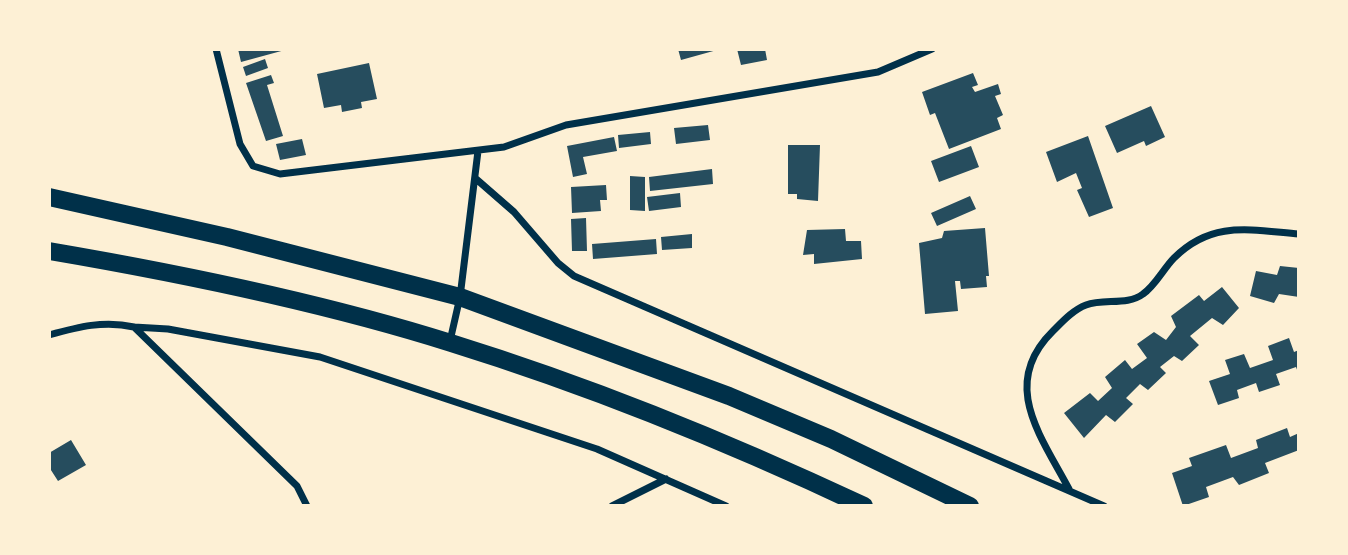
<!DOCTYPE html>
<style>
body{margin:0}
#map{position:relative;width:1348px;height:555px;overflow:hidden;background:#fdf0d5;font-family:"Titillium Web",sans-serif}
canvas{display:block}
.frame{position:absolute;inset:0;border:51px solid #fdf0d5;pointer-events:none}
</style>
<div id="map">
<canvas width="1348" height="555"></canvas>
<div class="frame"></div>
</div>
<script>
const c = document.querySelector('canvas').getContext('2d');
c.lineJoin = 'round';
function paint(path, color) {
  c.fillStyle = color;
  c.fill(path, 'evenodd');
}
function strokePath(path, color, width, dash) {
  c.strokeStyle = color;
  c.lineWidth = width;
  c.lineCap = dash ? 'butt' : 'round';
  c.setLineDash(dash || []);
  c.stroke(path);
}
const building = new Path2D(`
 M238,49H285V50L241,62Z
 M678,49H717V50L681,60Z
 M737,49H765L767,60L741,65Z
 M265,59L268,68L246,76L243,67Z
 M369,63L377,99L361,102L362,108L342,112L341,105L324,108L317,74Z
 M973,73L978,85L972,87L975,92L998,84L1001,94L995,96L1003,115L997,118L1001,129L949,149L935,113L930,115L922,92Z
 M271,75L274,83L267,85L283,136L266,141L246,83Z
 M1151,106L1165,137L1146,146L1144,141L1117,153L1105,126Z
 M708,125L710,140L676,144L674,128Z
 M650,132L651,144L619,148L618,135Z
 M1088,136L1113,208L1089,217L1077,190L1082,188L1076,173L1057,182L1046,152Z
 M614,137L617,151L583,157L587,174L573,177L567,146Z
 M302,139L306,155L280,160L276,144Z
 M788,145H820L818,201L797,199V194H788Z
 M971,146L979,167L939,182L931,161Z
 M712,169L713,184L650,191L649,177Z
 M630,176L645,177V211L630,210Z
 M606,185L607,200H600L601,211L572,213L571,187Z
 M680,193L681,207L649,211L647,197Z
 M970,196L976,209L937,226L931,213Z
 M586,218L587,251H572L571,219Z
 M985,228L989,276H986L987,287L961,289L960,281H955L958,311L925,314L919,243L942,238L944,231Z
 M845,229L846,241H861L862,259L814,264V254L803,255L807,230Z
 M692,234V248L662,250L661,237Z
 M656,239L657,254L593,259L592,244Z
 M1280,266L1299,268V297L1279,294L1274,303L1250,296L1256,271L1277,275Z
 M1222,287L1239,308L1223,325L1212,318L1190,336L1199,345L1182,361L1174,356L1160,367L1166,373L1148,390L1140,384L1126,398L1133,404L1115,422L1106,415L1084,438L1064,413L1090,393L1098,401L1112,388L1105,377L1125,360L1132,369L1147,358L1137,344L1154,332L1166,340L1176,327L1171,316L1199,295L1204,301Z
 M1289,338L1294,352L1299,350V375L1296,367L1276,374L1280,385L1259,392L1256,383L1237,390L1239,398L1218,405L1209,381L1230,374L1225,360L1244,354L1250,368L1273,360L1268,346Z
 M1287,428L1290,437L1299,433V450L1265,463L1269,473L1239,485L1233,477L1206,487L1209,497L1183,506L1172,473L1192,466L1189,458L1226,445L1231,458L1258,448L1256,440Z
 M71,440L86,465L58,481L49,467V453Z`);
const minor = new Path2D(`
 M216,49L240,144L253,166L280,174L504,147L566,125L878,72L932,49
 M475,178L514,212L558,263L574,276L1104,506
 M134,327L168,329L320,357L597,449L726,506
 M49,335C78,327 104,320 134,327L297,486L307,506
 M450,341L460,297L478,151
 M1069,489C1041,436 999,384 1053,331C1063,321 1073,310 1086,305C1104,298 1127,306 1143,294C1155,286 1164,268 1174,258C1212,220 1250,230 1299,234
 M612,506L666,479`);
const primary = new Path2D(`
 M49,197L227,237L460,297L729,396L831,439L970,506
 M49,251C184,274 321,302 451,343C593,387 730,443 864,506`);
paint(building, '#264d5e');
strokePath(minor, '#003049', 7);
strokePath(primary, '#003049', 18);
</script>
